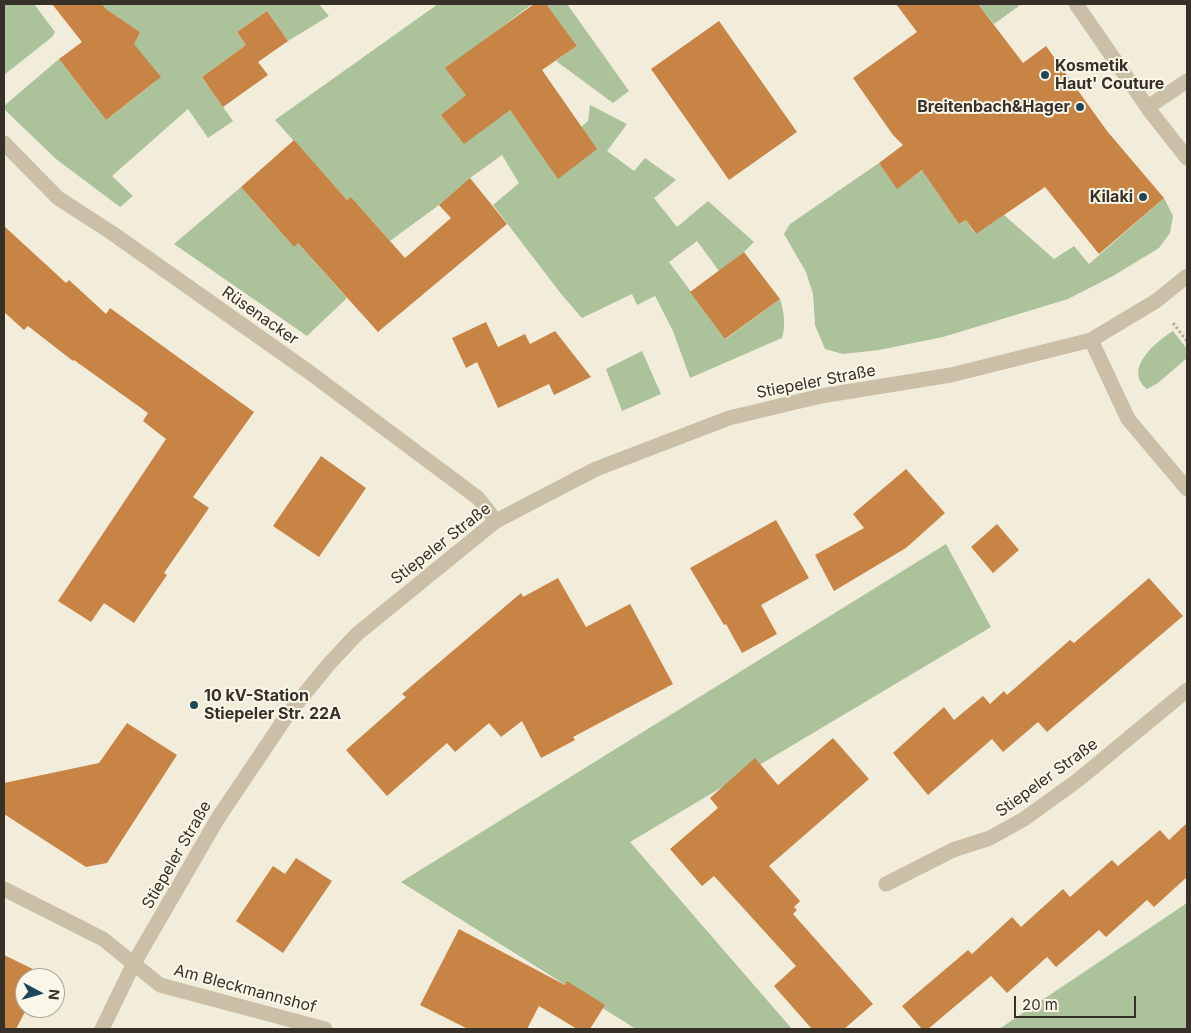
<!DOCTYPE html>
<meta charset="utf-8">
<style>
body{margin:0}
#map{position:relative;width:1191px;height:1033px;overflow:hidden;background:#f2eddb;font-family:Inter,sans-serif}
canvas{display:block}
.frame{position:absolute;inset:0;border:5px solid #373028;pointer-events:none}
.north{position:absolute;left:15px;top:968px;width:50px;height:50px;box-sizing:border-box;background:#faf6e8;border:1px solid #aca79b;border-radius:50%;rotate:96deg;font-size:14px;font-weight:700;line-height:20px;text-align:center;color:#373028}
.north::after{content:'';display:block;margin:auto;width:18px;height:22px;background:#1d4659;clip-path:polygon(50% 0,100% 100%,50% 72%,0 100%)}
.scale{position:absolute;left:1014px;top:996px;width:122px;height:22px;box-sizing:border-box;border:2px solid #373028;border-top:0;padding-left:6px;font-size:15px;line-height:18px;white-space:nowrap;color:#373028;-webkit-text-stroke:4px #faf6e8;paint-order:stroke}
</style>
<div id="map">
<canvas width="1191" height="1033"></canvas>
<div class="frame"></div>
<div class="north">N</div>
<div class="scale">20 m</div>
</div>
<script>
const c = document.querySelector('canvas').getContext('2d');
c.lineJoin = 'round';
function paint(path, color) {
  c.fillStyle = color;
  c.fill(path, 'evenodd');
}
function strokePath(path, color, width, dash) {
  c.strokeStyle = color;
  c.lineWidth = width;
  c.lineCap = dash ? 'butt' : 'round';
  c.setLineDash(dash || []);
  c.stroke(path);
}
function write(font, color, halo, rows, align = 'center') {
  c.font = font + ' Inter,sans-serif';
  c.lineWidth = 4;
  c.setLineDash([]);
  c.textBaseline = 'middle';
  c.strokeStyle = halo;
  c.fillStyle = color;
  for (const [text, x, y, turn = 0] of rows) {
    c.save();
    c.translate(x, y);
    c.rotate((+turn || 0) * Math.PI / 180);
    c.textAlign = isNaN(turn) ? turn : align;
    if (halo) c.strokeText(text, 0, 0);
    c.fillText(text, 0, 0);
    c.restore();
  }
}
const green = new Path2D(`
 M4,4H34L55,32L52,37L4,75Z
 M102,4H319L329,16L288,41L267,11L237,32L246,45L202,77L233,121L208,138L188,109L112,176L133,196L120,207L56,159L4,109V106L59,59L106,120L155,82L133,44L140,32L115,16L113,17Z
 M438,4H532L482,42L507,106L545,158L588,121L590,105L627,124L607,151L634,171L645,158L676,180L654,198L677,227L708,201L754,242L744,252L719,271L697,241L669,262L726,339L780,299C784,312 786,325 782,338L690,378L673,331L655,296L637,305L632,294L582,318L562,295L493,205L519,183L502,155L470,178L439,205L390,241L351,197L347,200L275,120Z
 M545,4H567L629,91L613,103L556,61L577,46Z
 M978,4H1017L1019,6L994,24Z
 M879,163L897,188L923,170L959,224L966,220L975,234L1004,215L1054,259L1074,246L1089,264L1164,198L1173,216L1170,233L1159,248L1113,276L1068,299L943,337L879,350L843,354L825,349L815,325L813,294L806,272L784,234L790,224Z
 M241,187L293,246L298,243L347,298L307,336L174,244Z
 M1173,331L1187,349V358L1158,383L1147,389C1122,369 1157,341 1173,331Z
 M642,351L661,394L622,411L606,369Z
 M946,544L991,627L630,842L792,1029H636L401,882Z
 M1187,903V1029H999Z`);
const building = new Path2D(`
 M52,4H102L107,10L140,32L134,44L161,77L106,120L59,59L82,42Z
 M534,4H546L577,46L542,70L597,149L558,179L510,110L464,144L441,115L466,95L445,68Z
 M896,4H978L1023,63L1046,46L1107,131L1164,198L1099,254L1045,187L976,234L966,220L959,224L922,170L897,189L879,163L903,145L893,135L853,78L917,32Z
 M267,11L288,41L258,62L268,75L223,107L202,77L246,45L237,32Z
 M719,21L797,132L729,180L651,69Z
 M294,140L347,200L351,197L405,258L451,218L439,205L470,178L507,224L378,332L298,243L294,247L241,187Z
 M4,226L66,283L69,280L106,314L110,308L254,412L193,497L209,508L164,573L167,575L134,623L104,603L91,622L58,601L166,439L143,421L148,413L74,360L73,361L28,326L24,330L4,312Z
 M744,252L780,299L725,339L690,292Z
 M486,322L498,347L525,334L530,344L555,331L591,377L554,395L549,384L498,408L477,362L466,368L452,338Z
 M321,456L366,488L319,557L273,526Z
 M906,469L945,513L906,548L834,591L815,555L864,528L853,514Z
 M776,520L809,578L761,605L777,634L742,653L726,624L724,625L690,568Z
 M997,524L1019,550L993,573L971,547Z
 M558,578L586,627L630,604L673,684L573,737L575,740L541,758L522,721L501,737L489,723L455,752L447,743L387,796L346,750L406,697L402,694L521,593L523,597Z
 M1149,578L1183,616L1047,732L1038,722L1003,752L992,739L928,795L893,753L944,707L954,720L983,696L990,704L1004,691L1007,695L1070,640L1074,643Z
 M127,723L177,755L107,863L86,867L4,814V783L99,763Z
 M833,738L869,779L769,866L800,901L794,907L797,910L793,914L873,1004L844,1029H812L774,986L796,966L714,876L702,886L670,849L718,808L710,798L755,758L778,785Z
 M1187,823V877L1154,907L1147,900L1106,937L1099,930L1056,967L1047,957L1007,993L991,976L928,1029H922L902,1006L968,950L972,954L1012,917L1021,927L1063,889L1070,897L1112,860L1118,866L1160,830L1169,840Z
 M296,858L332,881L283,953L236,921L273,866L285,874Z
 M459,929L565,985L567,981L605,1005L590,1029H577L539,1006L527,1029H468L420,1005Z
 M4,955L43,974L42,978H25V1008H27L16,1029H4Z`);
const path = new Path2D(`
 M1173,323L1187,341`);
const minor = new Path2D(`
 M1076,4L1150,111L1187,158
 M1148,107L1187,81
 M4,143L58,198L112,233L309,372L478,498L496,521
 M1091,340L1128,419L1187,489
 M886,884L953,850L990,838L1024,819L1078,780L1187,690
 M4,889L103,939L160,985L325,1029
 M102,1029L134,963L218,818L288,714L329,664L357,634L496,521L596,469L729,418L821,396L951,375L1091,340L1156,301L1187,276`);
const markers = [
 [1045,75,5,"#1d4659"],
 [1080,107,5,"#1d4659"],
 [1143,197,5,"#1d4659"],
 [194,705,5,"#1d4659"]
];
const poiNames = [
 ["Kosmetik",1055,66],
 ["Haut' Couture",1055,84],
 ["Breitenbach&Hager",1070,107,"right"],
 ["Kilaki",1133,197,"right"],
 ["10 kV-Station",204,696],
 ["Stiepeler Str. 22A",204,714]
];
const streetNames = [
 ["Rüsenacker",260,316,35],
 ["Stiepeler Straße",816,382,-11],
 ["Stiepeler Straße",441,544,-38],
 ["Stiepeler Straße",1047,778,-36],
 ["Stiepeler Straße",177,855,-60],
 ["Am Bleckmannshof",245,989,15]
];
paint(green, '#abc29b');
paint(building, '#c88444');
strokePath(path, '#b6aa91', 3, [2.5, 2.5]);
strokePath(minor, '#cbc0a7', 15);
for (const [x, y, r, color] of markers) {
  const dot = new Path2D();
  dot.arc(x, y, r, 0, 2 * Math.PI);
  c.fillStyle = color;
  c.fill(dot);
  strokePath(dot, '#faf6e8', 2);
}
write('bold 16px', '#373028', '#faf6e8', poiNames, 'left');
write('16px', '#373028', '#faf6e8', streetNames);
</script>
